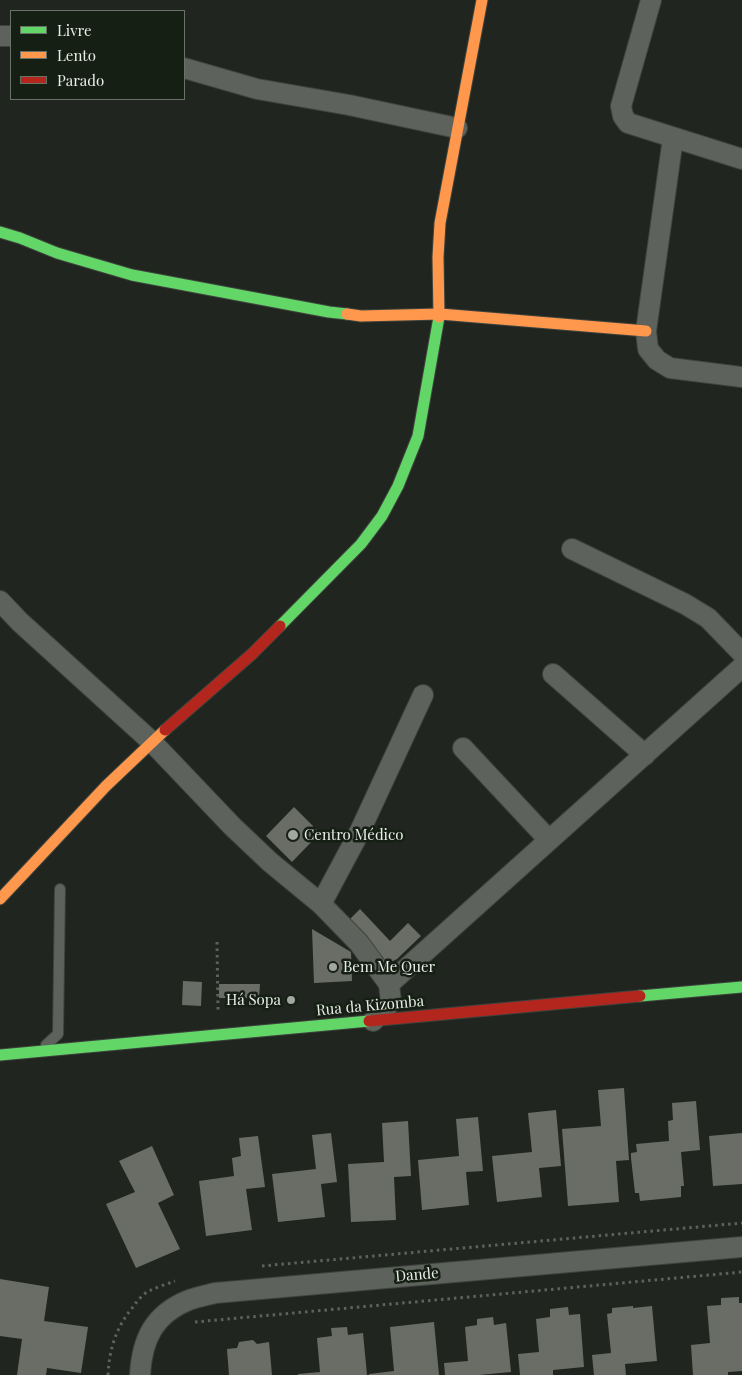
<!DOCTYPE html>
<meta charset="utf-8">
<style>
body{margin:0}
#map{position:relative;width:742px;height:1375px;overflow:hidden;background:#20261f;font-family:"Playfair Display",serif}
canvas{display:block}
.legend{position:absolute;left:10px;top:10px;width:175px;height:90px;box-sizing:border-box;background:#151f13;border:1px solid #697267;margin:0;padding:6px 9px;list-style:none;font-size:15px;color:#e8eee6}
.legend li{display:flex;align-items:center;gap:10px;height:25px}
.legend b{width:25px;border:1px solid #697267}
</style>
<div id="map">
<canvas width="742" height="1375"></canvas>
<ul class="legend">
<li><b style="height:6px;background:#63d668"></b>Livre</li>
<li><b style="height:6px;background:#ff974d"></b>Lento</li>
<li><b style="height:6px;background:#b3261e"></b>Parado</li>
</ul>
</div>
<script>
const c = document.querySelector('canvas').getContext('2d');
c.lineJoin = 'round';
function paint(path, color) {
  c.fillStyle = color;
  c.fill(path, 'evenodd');
}
function strokePath(path, color, width, dash) {
  c.strokeStyle = color;
  c.lineWidth = width;
  c.lineCap = dash ? 'butt' : 'round';
  c.setLineDash(dash || []);
  c.stroke(path);
}
function write(font, color, halo, rows, align = 'center') {
  c.font = font + ' "Playfair Display",serif';
  c.lineWidth = 5;
  c.setLineDash([]);
  c.textBaseline = 'middle';
  c.strokeStyle = halo;
  c.fillStyle = color;
  for (const [text, x, y, turn = 0] of rows) {
    c.save();
    c.translate(x, y);
    c.rotate((+turn || 0) * Math.PI / 180);
    c.textAlign = isNaN(turn) ? turn : align;
    if (halo) c.strokeText(text, 0, 0);
    c.fillText(text, 0, 0);
    c.restore();
  }
}
const building = new Path2D(`
 M294,807L320,833L292,862L266,836Z
 M360,909L390,941L408,923L421,936L397,959L393,961H384L347,922Z
 M312,929L351,952L352,981L314,983Z
 M183,981L202,982L201,1006L182,1005Z
 M219,984H260L259,998H219Z
 M624,1088L629,1160L616,1161L619,1202L568,1206L562,1129L601,1126L598,1090Z
 M696,1101L700,1150L681,1152L684,1186H681V1197L640,1201L639,1193H635L631,1158V1153L637,1152L636,1144L669,1141L668,1121L673,1120L672,1103Z
 M556,1110L561,1166L539,1168L542,1197L497,1202L492,1156L532,1152L528,1113Z
 M478,1117L483,1171L466,1172L469,1205L422,1210L418,1160L459,1156L456,1119Z
 M408,1121L411,1176L394,1177L396,1220L351,1222L348,1164L384,1162L382,1123Z
 M331,1133L337,1182L321,1184L325,1217L278,1222L272,1174L316,1169L312,1135Z
 M742,1133V1184L713,1186L709,1136Z
 M258,1136L265,1187L246,1189L252,1230L206,1236L199,1181L234,1176L232,1158L241,1156L239,1138Z
 M152,1146L174,1195L158,1203L180,1249L136,1268L106,1204L135,1192L119,1161Z
 M0,1279L49,1287L44,1321L88,1327L81,1373L47,1368L46,1375H17L22,1339L0,1336Z
 M739,1297V1303H742V1371L728,1372V1375H693L691,1345L710,1343L707,1306L721,1305V1298Z
 M633,1306V1308L652,1306L657,1361L625,1364L626,1375H594L592,1355L611,1353L607,1314L612,1313V1308Z
 M568,1307L569,1315L580,1314L584,1367L553,1370V1375H520L518,1354L539,1352L536,1319L550,1317V1309Z
 M493,1317L494,1325L506,1323L511,1372L479,1375H445L444,1363L468,1361L465,1327L477,1325V1319Z
 M434,1322L439,1375H369V1374L394,1371L390,1327Z
 M347,1327L348,1335L363,1333L367,1375H298V1374L320,1372L317,1338L332,1336L331,1328Z
 M253,1340L257,1344L269,1342L272,1375H229L227,1349L237,1348L239,1342Z`);
const path = new Path2D(`
 M217,942L218,1010
 M262,1266L742,1223
 M195,1322L742,1272
 M108,1375C109,1350 116,1327 133,1307C137,1301 143,1294 149,1291C157,1287 167,1284 175,1281`);
const lane = new Path2D(`
 M46,1045L58,1034L60,889`);
const street = new Path2D(`
 M651,0L621,106L623,116L628,123L742,159
 M0,36H11
 M184,68L257,89L349,105L457,128
 M673,138L646,331L648,349L657,360L670,368L742,377
 M572,549L685,604L708,618L742,653
 M0,601L20,622L152,742L232,826L270,862L321,904L359,943L389,984L391,1002L373,1021
 M553,674L645,755
 M463,748L549,840
 M321,904L360,831L423,695
 M389,984L742,667
 M140,1375C142,1339 154,1314 189,1300C197,1297 207,1295 215,1293L742,1247`);
const fast = new Path2D(`
 M0,232L20,238L57,253L132,275L329,312L347,314
 M280,626L361,544L382,516L398,486L418,436L439,317
 M640,996L742,987
 M0,1055L369,1021`);
const slow = new Path2D(`
 M347,314L361,316L440,314L646,331
 M439,317L438,257L440,223L482,0
 M0,899L106,786L165,730`);
const jam = new Path2D(`
 M165,730L252,654L280,626
 M369,1021L640,996`);
const markers = [
 [293,835,6,"#a2a8a0"],
 [333,967,5,"#a2a8a0"],
 [291,1000,5,"#a2a8a0"]
];
const poiNames = [
 ["Centro Médico",304,835],
 ["Bem Me Quer",343,967],
 ["Há Sopa",281,1000,"right"]
];
const streetNames = [
 ["Rua da Kizomba",370,1006,-5],
 ["Dande",417,1275,-5]
];
paint(building, '#6a6d66');
strokePath(lane, '#3e433d', 12);
strokePath(street, '#3e433d', 22);
strokePath(fast, '#3e433d', 13);
strokePath(slow, '#3e433d', 13);
strokePath(jam, '#3e433d', 13);
strokePath(path, '#5e625d', 3, [2.5, 4]);
strokePath(lane, '#5d625c', 10);
strokePath(street, '#5d625c', 20);
strokePath(fast, '#63d668', 11);
strokePath(slow, '#ff974d', 11);
strokePath(jam, '#b3261e', 11);
for (const [x, y, r, color] of markers) {
  const dot = new Path2D();
  dot.arc(x, y, r, 0, 2 * Math.PI);
  c.fillStyle = color;
  c.fill(dot);
  strokePath(dot, '#151f13', 2);
}
write('15px', '#e8eee6', '#151f13', poiNames, 'left');
write('15px', '#e8eee6', '#151f13', streetNames);
</script>
